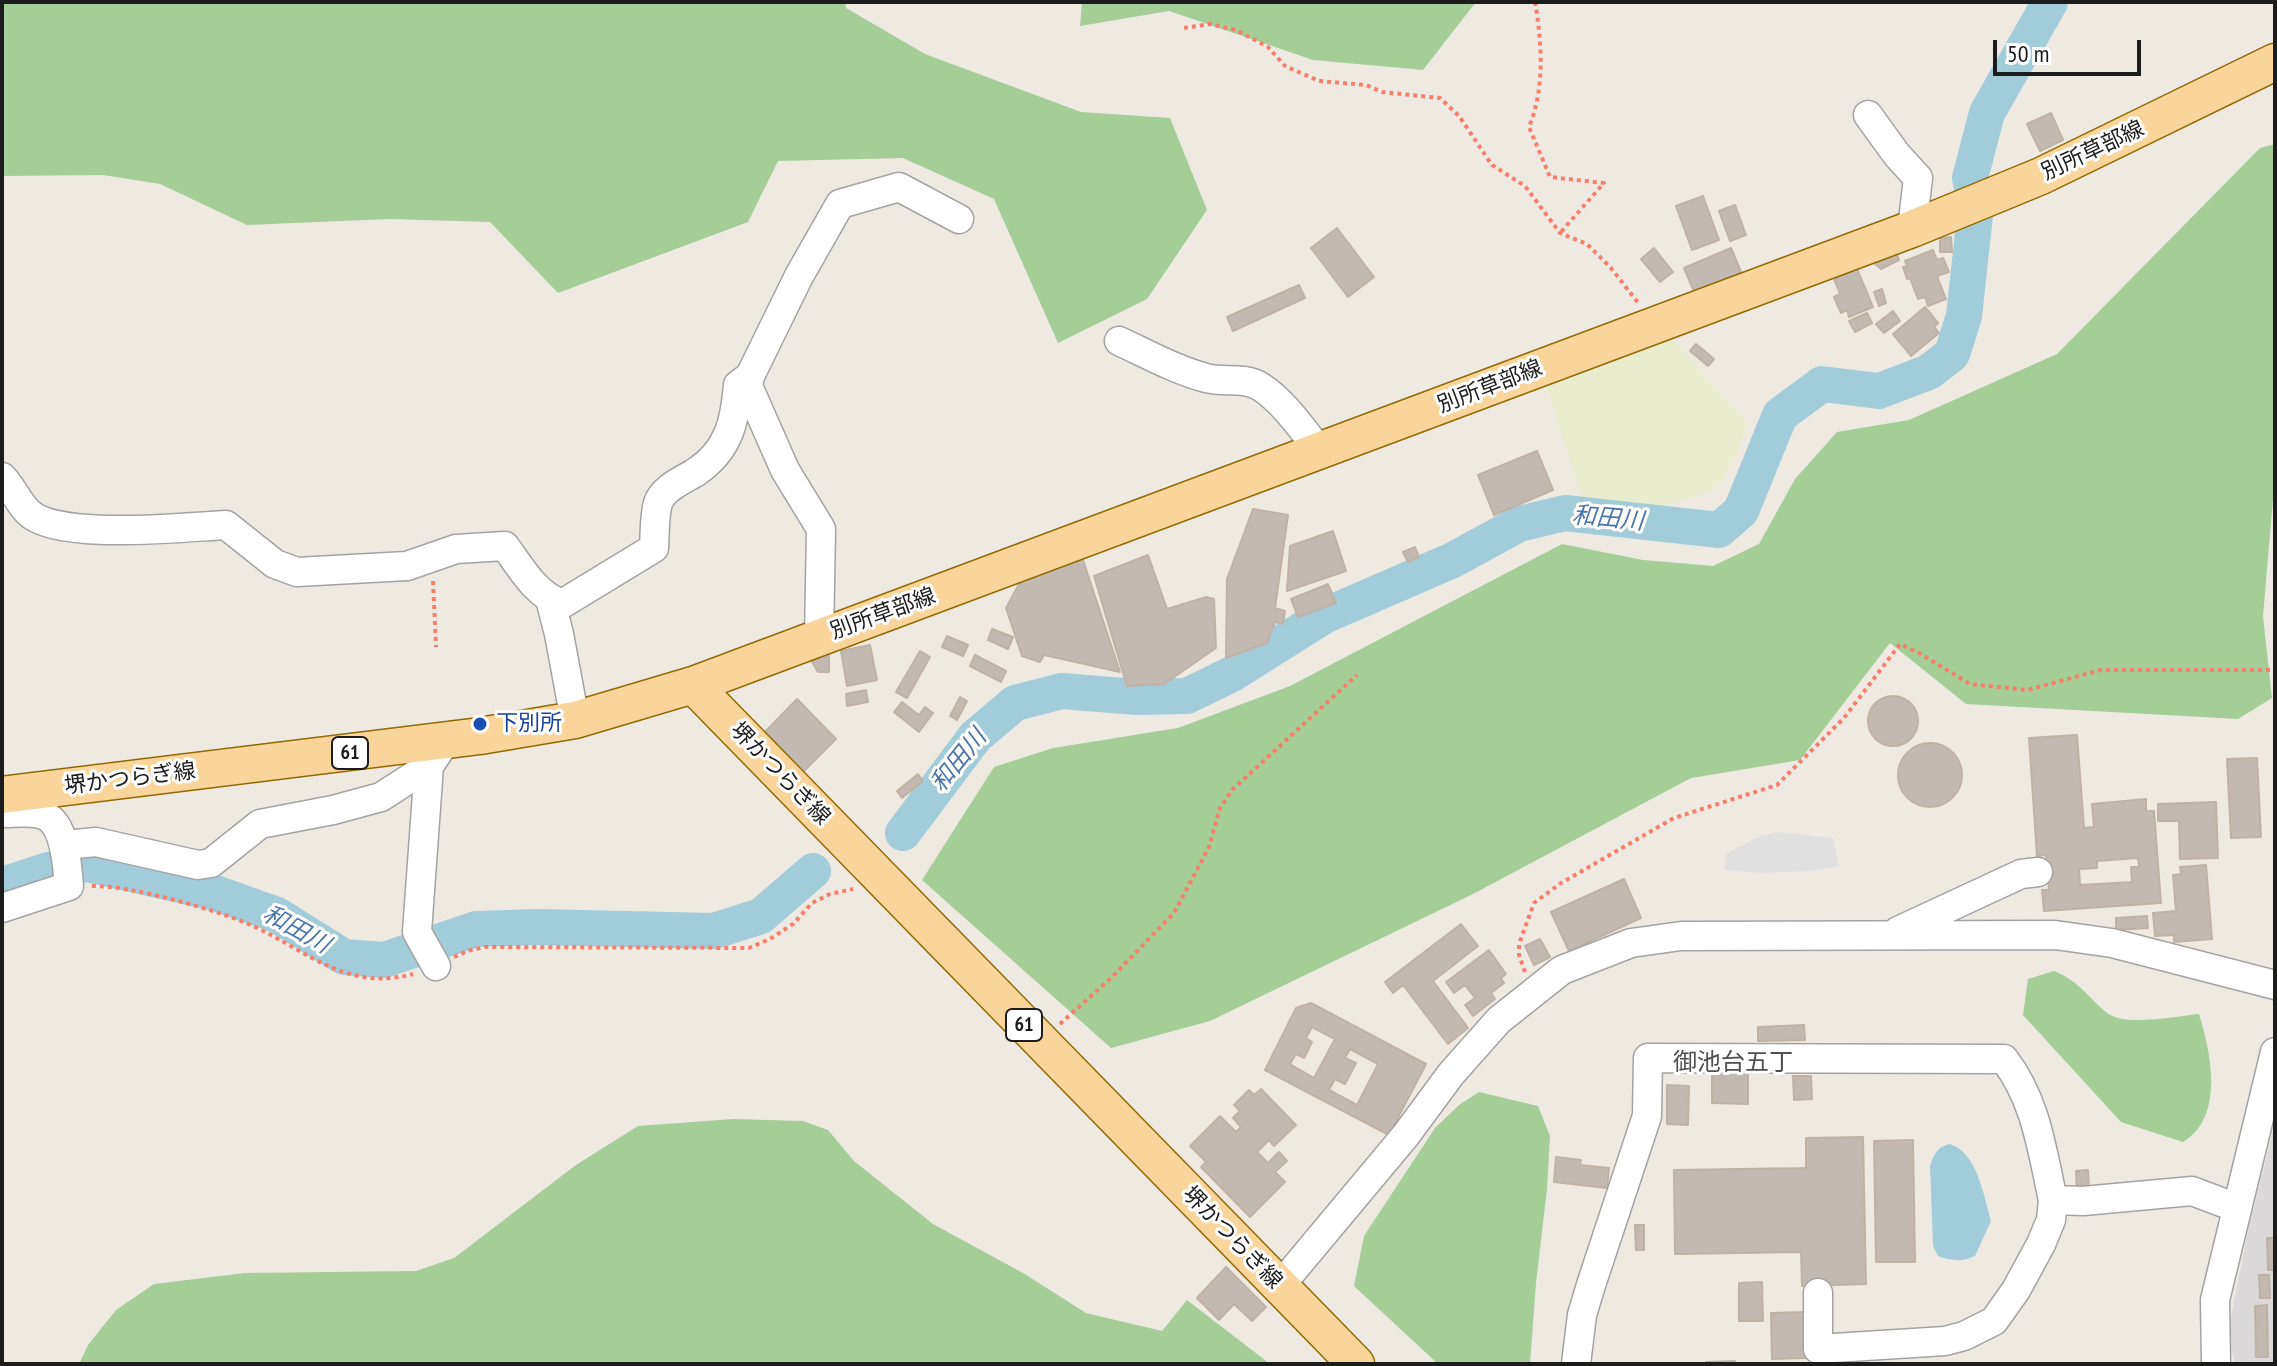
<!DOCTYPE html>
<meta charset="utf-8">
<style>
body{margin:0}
#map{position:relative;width:2277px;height:1366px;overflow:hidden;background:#eeeae2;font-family:"PT Sans Narrow",sans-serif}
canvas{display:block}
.frame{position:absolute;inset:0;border:4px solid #1c1c1c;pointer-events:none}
.scale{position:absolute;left:1993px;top:40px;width:148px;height:36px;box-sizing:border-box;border:4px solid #1c1c1c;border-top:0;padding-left:10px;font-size:24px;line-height:28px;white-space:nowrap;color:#1c1c1c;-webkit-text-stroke:6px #fff;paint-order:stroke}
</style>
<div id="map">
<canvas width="2277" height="1366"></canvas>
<div class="frame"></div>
<div class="scale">50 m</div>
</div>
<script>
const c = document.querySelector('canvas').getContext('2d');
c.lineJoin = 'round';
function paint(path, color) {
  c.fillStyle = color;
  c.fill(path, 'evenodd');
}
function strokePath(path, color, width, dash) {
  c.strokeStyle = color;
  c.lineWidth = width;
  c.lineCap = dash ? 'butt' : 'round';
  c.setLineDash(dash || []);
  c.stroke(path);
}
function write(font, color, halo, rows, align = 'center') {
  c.font = font + ' "PT Sans Narrow","Noto Sans JP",sans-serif';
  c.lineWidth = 6;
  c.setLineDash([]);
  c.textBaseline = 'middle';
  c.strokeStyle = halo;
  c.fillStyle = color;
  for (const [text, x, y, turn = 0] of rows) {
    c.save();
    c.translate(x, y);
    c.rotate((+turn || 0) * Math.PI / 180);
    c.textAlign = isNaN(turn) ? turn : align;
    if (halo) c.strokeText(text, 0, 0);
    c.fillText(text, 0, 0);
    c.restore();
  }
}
const residential = new Path2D(`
 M2275,1124V1364H2235L2231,1347V1317L2249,1226Z`);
const farmland = new Path2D(`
 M1669,335L1747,423L1737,454L1723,479L1710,491L1664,506L1582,499L1546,385Z`);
const forest = new Path2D(`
 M2,2H845L846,8L925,54L1081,112L1170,118L1207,210L1147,299L1058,343L994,199L903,158L778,161L748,222L558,293L490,222L390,219L247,225L160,184L103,175L2,176Z
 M1082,2H1476L1423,70L1313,60L1169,11L1080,26Z
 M2275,144V476L2263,616L2272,698L2238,719L1966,704L1890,643L1800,760L1691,778L1471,895L1210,1021L1111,1048L922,880L994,767L1053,748L1178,728L1290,686L1562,544L1643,560L1713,566L1759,544L1795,479L1837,432L1909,420L2057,354L2260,148Z
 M2054,971C2079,981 2087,996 2107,1013C2125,1027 2177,1016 2199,1014C2211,1053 2225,1117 2183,1142L2121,1122L2023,1015L2028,979Z
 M1479,1092L1538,1106L1550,1136L1547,1189L1536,1283L1530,1364H1438L1354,1286L1364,1236L1435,1128L1459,1105Z
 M733,1119L803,1121L828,1130L854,1161L933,1224L1023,1273L1086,1313L1162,1331L1187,1300L1270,1364H79L88,1345L116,1310L154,1284L245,1273L416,1271L454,1258L576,1165L638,1126Z`);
const parking = new Path2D(`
 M1778,832L1833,838L1839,866L1812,871L1761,873L1724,870L1726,854L1761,836Z`);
const water = new Path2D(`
 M1950,1144C1978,1154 1983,1194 1991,1221L1975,1256C1962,1262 1952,1261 1938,1256L1933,1246L1930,1166C1934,1154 1937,1147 1950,1144Z`);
const river = new Path2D(`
 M903,833L975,737L1015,703L1062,691L1136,697L1187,696L1232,674L1324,616L1453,560L1519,524L1565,513L1719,530L1741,511L1780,415L1822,384L1879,391L1929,372L1952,354L1964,316L1976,206L1970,178L1987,113L2050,2
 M2,885L48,870L87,864L215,893L277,915L344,957L384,960L476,929L538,927L714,931L761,916L813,871`);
const building = new Path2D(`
 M2051,113L2063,140L2040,151L2027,124Z
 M1703,196L1719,240L1692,250L1676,206Z
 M1735,205L1746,235L1730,241L1719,211Z
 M1337,228L1374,277L1348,297L1311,248Z
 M1951,237L1952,252H1940V238Z
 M1654,248L1673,272L1660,282L1641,259Z
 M1731,248L1742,274L1695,294L1684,268Z
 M1933,250L1937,260L1943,258L1949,272L1937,276L1946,299L1928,306L1925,297L1918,299L1910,278L1907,279L1903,267L1907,266L1905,261Z
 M1895,251L1899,260L1881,269L1873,262Z
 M1857,269L1873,307L1849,317L1847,310L1841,313L1834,297L1840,294L1834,279Z
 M1299,285L1305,298L1233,331L1227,317Z
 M1882,289L1886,303L1879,306L1874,292Z
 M1925,307L1938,323L1934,327L1939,333L1911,356L1893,334Z
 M1893,311L1900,321L1884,333L1876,324Z
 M1867,313L1872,323L1855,332L1849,321Z
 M1696,344L1714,359L1708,366L1690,351Z
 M1537,451L1553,490L1494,515L1478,475Z
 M1253,509L1288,515L1275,608L1285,611L1283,624L1275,622L1267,643L1226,658L1227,579Z
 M1333,531L1346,571L1287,591L1290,546Z
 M1415,547L1419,557L1408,562L1403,552Z
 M1148,555L1167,609L1206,597L1214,599L1216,648L1164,684L1127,686L1094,576Z
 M1082,557L1120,672L1044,655L1040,662L1022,656L1006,608L1023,577Z
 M1328,584L1336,603L1298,617L1291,599Z
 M992,629L1013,637L1008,649L988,640Z
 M947,636L968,645L963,656L942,647Z
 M870,645L877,680L847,686L841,651Z
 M829,649V672H818L808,655Z
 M920,651L930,657L907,698L896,692Z
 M975,655L1006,671L1001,682L970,666Z
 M866,690L868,702L847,706L846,694Z
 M1868 721a25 25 0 1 1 50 0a25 25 0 1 1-50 0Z
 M960,697L967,701L957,720L950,716Z
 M797,699L836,739L803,772L764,733Z
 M902,702L919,715L925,707L933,713L919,732L894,712Z
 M2077,735L2084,828L2094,827L2092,804L2146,799V811H2154L2161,903L2044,911L2042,890H2049L2046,855L2037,856L2029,738ZM2138,858L2139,867H2131L2132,882L2080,885L2079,869L2097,868V861Z
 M1898 775a32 32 0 1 1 64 0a32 32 0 1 1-64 0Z
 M2257,758L2261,837L2231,838L2227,759Z
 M918,774L923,781L902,798L897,791Z
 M2216,802L2218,858L2180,859L2179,821H2158V804Z
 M2206,865L2212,939L2174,942V935L2155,936L2153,913L2176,911L2173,875L2181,874L2180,867Z
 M1624,879L1641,918L1569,951L1551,912Z
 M2147,916L2148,928L2116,930V918Z
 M1461,924L1478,946L1433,981L1468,1028L1448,1044L1403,985L1393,993L1385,982Z
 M1540,939L1550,957L1534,965L1525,946Z
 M1489,950L1506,974L1501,978L1504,983L1491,993L1495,999L1473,1016L1465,1005L1475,998L1465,985L1454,993L1446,982Z
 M1311,1003L1426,1064L1389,1135L1265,1070L1296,1008ZM1312,1027L1335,1039L1314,1078L1290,1064L1296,1054L1304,1058L1312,1042L1306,1038ZM1350,1049L1378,1064L1357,1105L1329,1090L1335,1079L1345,1084L1356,1063L1345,1058Z
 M1804,1025L1805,1040L1758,1041V1027Z
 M1712,1072H1748V1104L1712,1103Z
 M1793,1076H1811L1812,1099L1794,1100Z
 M1667,1085L1689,1086L1688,1125L1667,1124Z
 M1261,1089L1296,1125L1274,1146L1269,1140L1257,1152L1268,1163L1279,1152L1287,1161L1275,1172L1285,1182L1250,1217L1201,1167L1206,1162L1190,1146L1220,1116L1236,1132L1241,1127L1233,1118L1240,1111L1234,1105L1249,1090L1254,1095Z
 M1863,1137L1866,1284L1802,1286L1801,1252L1675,1254L1674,1170L1806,1168V1138Z
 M1913,1140L1915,1262H1876L1874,1141Z
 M1556,1157L1581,1160L1580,1165L1609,1168L1607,1188L1554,1182Z
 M2088,1170L2089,1192L2077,1193L2076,1171Z
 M1635,1225H1644V1250H1636Z
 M2267,1238H2275V1270H2268Z
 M1226,1267L1266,1307L1252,1321L1234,1304L1219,1320L1197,1298Z
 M2259,1275H2269L2270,1298H2260Z
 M1762,1282L1763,1321H1739V1283Z
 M2267,1305L2268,1357H2256L2255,1306Z
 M1806,1312L1807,1358L1772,1359L1771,1313Z
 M1735,1361V1364H1706V1362Z`);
const path = new Path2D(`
 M1535,2C1542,43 1545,88 1529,127L1550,177L1604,183L1560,233
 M1765,4V2
 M1184,28L1210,24L1236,30L1268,47L1285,66L1319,81L1366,85L1382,92L1440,98L1459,116L1492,165L1525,186L1560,233L1587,244L1611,268L1639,304
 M433,581L436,647
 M92,886C129,885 218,910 253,926C308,951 346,992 413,974
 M454,957L467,951L485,947L749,948L770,939L793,924L812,903L830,894L853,889
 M1525,972L1519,955V944L1534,903L1561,883L1674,818L1777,785L1844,718L1900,644L1919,653L1970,684L2027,690L2101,670H2275
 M1060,1024L1112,977L1174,913L1209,847L1220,808L1232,790L1357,675`);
const minor = new Path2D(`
 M1868,115L1897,155L1918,178L1912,229
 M1119,341C1147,354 1176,370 1206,378C1224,383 1244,376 1261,387C1284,402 1302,429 1320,451
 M2,477C12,487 18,502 28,512C56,541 185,527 226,525L275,564L297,572L407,566L456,549L505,546C521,568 535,594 562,604L654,548C655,534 654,517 658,503C663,488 683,480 696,472C729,450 735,421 738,385L750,376
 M550,599L559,634L575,720
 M819,638L821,529L785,470L748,386L750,376L799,276L840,204L899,187L959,219
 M429,766L417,932L436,966
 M2,813C14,813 29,811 40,814C66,819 67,866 69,886L2,908
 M65,845L96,842L198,865L211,863L260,824L333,810L381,797L429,766L446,741
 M1898,931L2021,874L2038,872
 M1279,1287L1406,1135L1451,1074L1499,1020L1562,970L1631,943L1681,936L2055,935L2112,943L2275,985
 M1818,1293V1349L1945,1341L1964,1336L1994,1321L2016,1290L2041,1244L2051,1220L2053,1200
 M1576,1364L1582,1315L1591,1285L1647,1116L1648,1058L2004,1059C2036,1100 2042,1150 2053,1200L2083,1201L2192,1191L2237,1208
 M2216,1364L2215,1300L2275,1052`);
const major = new Path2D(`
 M693,685L1356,1364
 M2,795L480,736L575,720L693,685L1912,229L2041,176L2275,62`);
const markers = [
 [480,724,8,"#1a4fb4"]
];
const shields = [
 [350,753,36],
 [1024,1025,36]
];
const shieldNames = [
 ["61",350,753],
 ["61",1024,1025]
];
const streetNames = [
 ["別所草部線",2093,151,-25],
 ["別所草部線",1490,387,-21],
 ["別所草部線",883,614,-20],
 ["堺かつらぎ線",780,774,46],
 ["堺かつらぎ線",130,779,-7],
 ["堺かつらぎ線",1232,1238,46]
];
const transitNames = [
 ["下別所",496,724]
];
const waterNames = [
 ["和田川",1608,519,5],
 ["和田川",959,761,-51],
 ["和田川",296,930,29]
];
const neighbourhoodNames = [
 ["御池台五丁",1733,1063]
];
paint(residential, '#dbd9d9');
paint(farmland, '#e9edcd');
paint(forest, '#a5cd97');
paint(parking, '#e0e0e0');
paint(water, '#a3ccdb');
strokePath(river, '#a3ccdb', 36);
paint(building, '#c2bab2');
strokePath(building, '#bfb2a5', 2);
strokePath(minor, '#a3a3a3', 31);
strokePath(major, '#936902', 39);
strokePath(path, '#f77e69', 4, [4, 4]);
strokePath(minor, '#fff', 28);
strokePath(major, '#fad59b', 36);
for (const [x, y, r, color] of markers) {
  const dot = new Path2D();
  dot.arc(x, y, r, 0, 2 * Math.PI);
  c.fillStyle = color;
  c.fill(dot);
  strokePath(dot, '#fff', 3);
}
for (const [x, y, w] of shields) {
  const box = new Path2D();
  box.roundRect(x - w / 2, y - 16, w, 32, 6);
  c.fillStyle = '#fff';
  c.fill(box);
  strokePath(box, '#1c1c1c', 2);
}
write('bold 20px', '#1c1c1c', null, shieldNames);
write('22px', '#1c1c1c', '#fff', streetNames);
write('22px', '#164399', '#fff', transitNames, 'left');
write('italic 24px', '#4b76aa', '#fff', waterNames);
write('24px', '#4f4f4f', '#fff', neighbourhoodNames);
</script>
